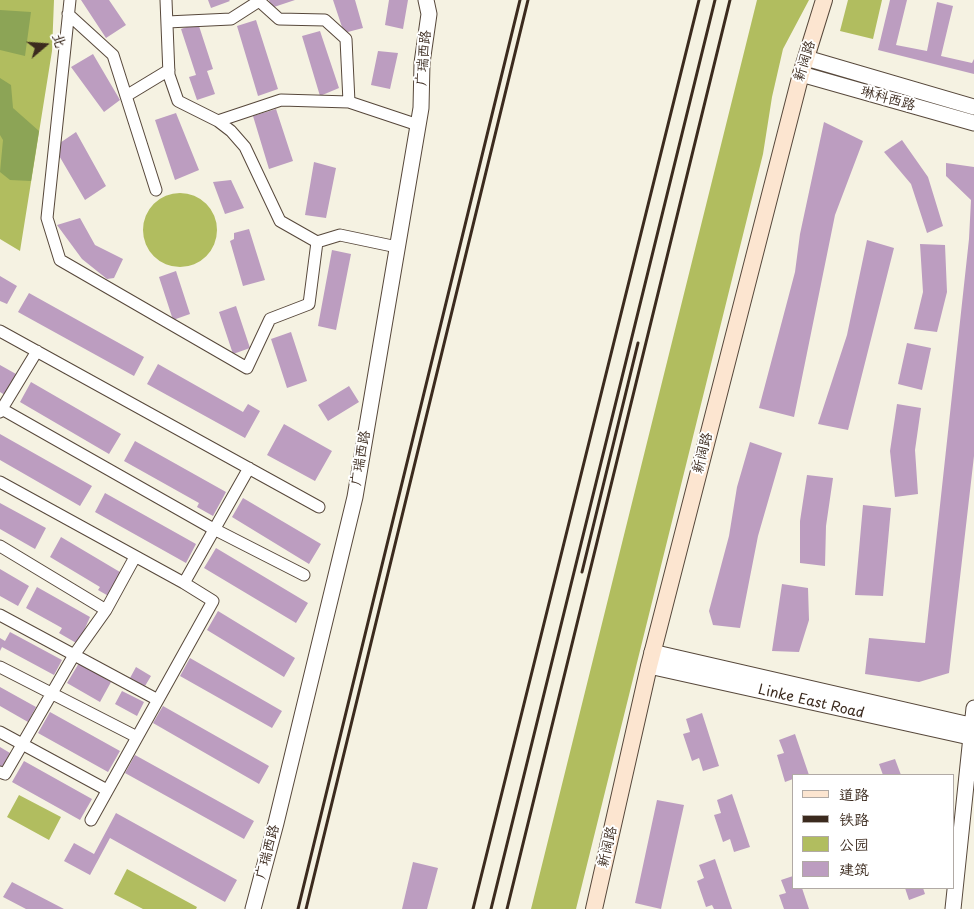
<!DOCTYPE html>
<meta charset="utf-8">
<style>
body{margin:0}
#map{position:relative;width:974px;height:909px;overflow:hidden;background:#f5f2e2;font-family:"Playpen Sans","LXGW WenKai TC",sans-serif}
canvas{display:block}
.legend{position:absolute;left:792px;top:774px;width:162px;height:115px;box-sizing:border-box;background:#fff;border:1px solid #b1aaa5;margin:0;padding:6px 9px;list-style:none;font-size:15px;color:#3b2a1e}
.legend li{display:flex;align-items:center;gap:10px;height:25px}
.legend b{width:25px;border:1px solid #b1aaa5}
.north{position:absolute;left:20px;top:20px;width:50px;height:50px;-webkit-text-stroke:4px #fff;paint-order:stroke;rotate:72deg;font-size:14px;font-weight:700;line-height:20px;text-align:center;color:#3b2a1e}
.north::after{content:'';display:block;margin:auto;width:18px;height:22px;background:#3b2a1e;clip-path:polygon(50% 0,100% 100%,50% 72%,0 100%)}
</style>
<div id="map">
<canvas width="974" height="909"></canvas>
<ul class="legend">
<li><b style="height:6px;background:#fce5d0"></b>道路</li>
<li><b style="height:6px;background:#3b2a1e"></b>铁路</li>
<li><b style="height:14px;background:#b1bd5f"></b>公园</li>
<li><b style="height:14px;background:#bc9dc0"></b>建筑</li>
</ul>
<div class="north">北</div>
</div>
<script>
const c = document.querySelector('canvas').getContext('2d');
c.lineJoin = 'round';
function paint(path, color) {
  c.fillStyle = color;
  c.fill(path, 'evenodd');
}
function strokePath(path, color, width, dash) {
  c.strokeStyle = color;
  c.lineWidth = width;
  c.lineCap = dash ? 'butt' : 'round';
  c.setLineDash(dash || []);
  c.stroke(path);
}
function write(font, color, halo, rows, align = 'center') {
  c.font = font + ' "Playpen Sans","LXGW WenKai TC",sans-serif';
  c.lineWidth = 4;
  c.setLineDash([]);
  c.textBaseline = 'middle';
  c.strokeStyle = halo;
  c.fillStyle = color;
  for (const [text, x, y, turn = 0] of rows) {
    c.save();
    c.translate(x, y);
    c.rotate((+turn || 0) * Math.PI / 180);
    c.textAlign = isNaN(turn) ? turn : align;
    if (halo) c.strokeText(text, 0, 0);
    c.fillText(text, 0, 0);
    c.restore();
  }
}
const green = new Path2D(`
 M0,0H54L52,51L20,251L0,239Z
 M757,0H809L783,49L772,97L763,154L576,909H531Z
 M848,0H882L873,39L840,31Z
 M143 230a37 37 0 1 1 74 0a37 37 0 1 1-74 0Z
 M19,795L61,817L49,840L7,817Z
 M127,869L197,907L196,909H143L114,894Z`);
const forest = new Path2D(`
 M0,10L31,12L25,56L0,50Z
 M0,78L11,85L13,108L39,131L31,181L10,180L0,172L3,140L0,135Z`);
const building = new Path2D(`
 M81,0H109L126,25L106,38Z
 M208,0H229L230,1L211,8Z
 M269,0H295L271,8Z
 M333,0H355L363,28L344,33Z
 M389,0H408L403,29L385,25Z
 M890,0H907L896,45L927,51L937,2L953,6L941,56L972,63L974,59V74L878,50Z
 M256,20L278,89L258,96L237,26Z
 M198,23L213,69L207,71L215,94L197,100L189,77L196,75L181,29Z
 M320,31L339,88L320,96L302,36Z
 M378,51L398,53L390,89L371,85Z
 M93,54L120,100L104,112L71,67Z
 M276,109L293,161L269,169L253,116Z
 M176,113L199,170L175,180L155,120Z
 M824,122L863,141L835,215L794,417L759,408L795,272L800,234Z
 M76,132L106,186L85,200L54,147Z
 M902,140L928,177L943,226L927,233L911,184L884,152Z
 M314,162L336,168L326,218L305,215Z
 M946,163L974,167V456L949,673L919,682L865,674L869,638L925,643L969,239L971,200L946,176Z
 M231,180L244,208L225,214L213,182Z
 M80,218L95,245L123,259L114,278L107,279L82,259L57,225Z
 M249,229L265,280L243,286L230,241L234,239V233Z
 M867,240L894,248L848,430L818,424L847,335Z
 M920,244L945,245L947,292L937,332L914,329L923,292Z
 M332,250L351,254L336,330L318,326Z
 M176,271L190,314L173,320L159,277Z
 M0,276L17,286L7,304L0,301Z
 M29,293L144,357L134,376L18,312Z
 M236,306L250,348L233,354L219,312Z
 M291,332L307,381L287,388L271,339Z
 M907,343L931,348L922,390L898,384Z
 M158,364L243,412L248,404L260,411L245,438L147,384Z
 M0,365L16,374L5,395L0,392Z
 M31,382L121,434L109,454L20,402Z
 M349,386L359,402L328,421L318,405Z
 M897,404L921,408L915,450L918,494L895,497L890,451Z
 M284,424L332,451L315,481L267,455Z
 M0,434L92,486L80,506L0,460Z
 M135,441L226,492L213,516L197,507L199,503L124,461Z
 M750,442L782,453L758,536L740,628L713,625L709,611L729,536L737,487Z
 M807,475L833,478L826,526L825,566L800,563V521Z
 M105,493L196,544L186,563L95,512Z
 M243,498L321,544L309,564L232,517Z
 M0,503L46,528L35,549L0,529Z
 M863,505L891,508L883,596L855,595Z
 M61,537L125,575L112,598L98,590L100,587L50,557Z
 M216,548L308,603L296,623L204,568Z
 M0,569L29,586L18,606L0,596Z
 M782,584L808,588L809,620L799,652L772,651Z
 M37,587L90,617L78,644L59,633L62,628L26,608Z
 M218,611L295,658L284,677L207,630Z
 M10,632L62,660L54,675L2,647L0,651V638L5,641Z
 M190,658L282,711L272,728L180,676Z
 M79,663L111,682L100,702L67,683Z
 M136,667L151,676L145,686L130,678Z
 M0,687L36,707L28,722L0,706Z
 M122,691L144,702L137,716L115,704Z
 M163,706L269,766L259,784L153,723Z
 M50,712L120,751L108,772L38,733Z
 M702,713L719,766L703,771L699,758L692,761L683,734L690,732L686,719Z
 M795,734L809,775H793V779L785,782L777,755L784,753L779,740Z
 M0,747L10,753L0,771Z
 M135,755L254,821L244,839L125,773Z
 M895,759L901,775H883L879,764Z
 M24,761L92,799L80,820L12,782Z
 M732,794L750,847L734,852L730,839L723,842L714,815L721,813L717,800Z
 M657,800L684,805L661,909L635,903Z
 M116,813L237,880L225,902L110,838L90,875L64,861L74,843L94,854Z
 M715,859L732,909H714L712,905L706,907L697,881L704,878L699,865Z
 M413,862L438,868L427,909H402Z
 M793,876V888H802L809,909H784L779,895L786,893L781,880Z
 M12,882L64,909H26L3,897Z
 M905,888H923L925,894L909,900Z`);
const minor = new Path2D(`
 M70,0L47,218L60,260L247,368L270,319L309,304L317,242
 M166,0L169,75L178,101L218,121L231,131L245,147L280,221L317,242L340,235L397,247
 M68,14L113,55L156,190
 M167,22L231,19L259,1L279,19L325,20L346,39L349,102L418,125
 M126,96L169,70
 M218,121L281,100L349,102
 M0,331L319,507
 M0,408L210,527L304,575
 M0,412L37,351
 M0,482L184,583
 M0,546L106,610
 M0,615L158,700
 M0,667L137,737
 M0,732L107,790
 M0,772L5,774L74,655L106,610L135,557
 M91,820L213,601L184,583L249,468`);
const tertiary = new Path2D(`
 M806,58L974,107
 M801,74L974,123
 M652,652L974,726
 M649,666L974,738
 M253,909L276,823L355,497L421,108L422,63L429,14L426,0
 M953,909L974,708`);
const secondary = new Path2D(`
 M594,909L649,666L801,74L824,0`);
const rail = new Path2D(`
 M582,572L638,343
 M298,909L520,0
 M306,909L528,0
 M473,909L699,0
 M491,909L715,0
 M507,909L730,0`);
const streetNames = [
 ["广瑞西路",424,58,-85],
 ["新阔路",805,61,-73],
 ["琳科西路",888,99,16],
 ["新阔路",703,453,-76],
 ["广瑞西路",361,458,-80],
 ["Linke East Road",811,702,13],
 ["新阔路",608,847,-77],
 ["广瑞西路",268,852,-75]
];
paint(green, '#b1bd5f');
paint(forest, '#8ca456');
paint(building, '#bc9dc0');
strokePath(minor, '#57483b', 13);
strokePath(tertiary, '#57483b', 17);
strokePath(secondary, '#57483b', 18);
strokePath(minor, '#fff', 11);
strokePath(tertiary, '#fff', 15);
strokePath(secondary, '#fce5d0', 16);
strokePath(rail, '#3b2a1e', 3);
write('14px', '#3b2a1e', '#fff', streetNames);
</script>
